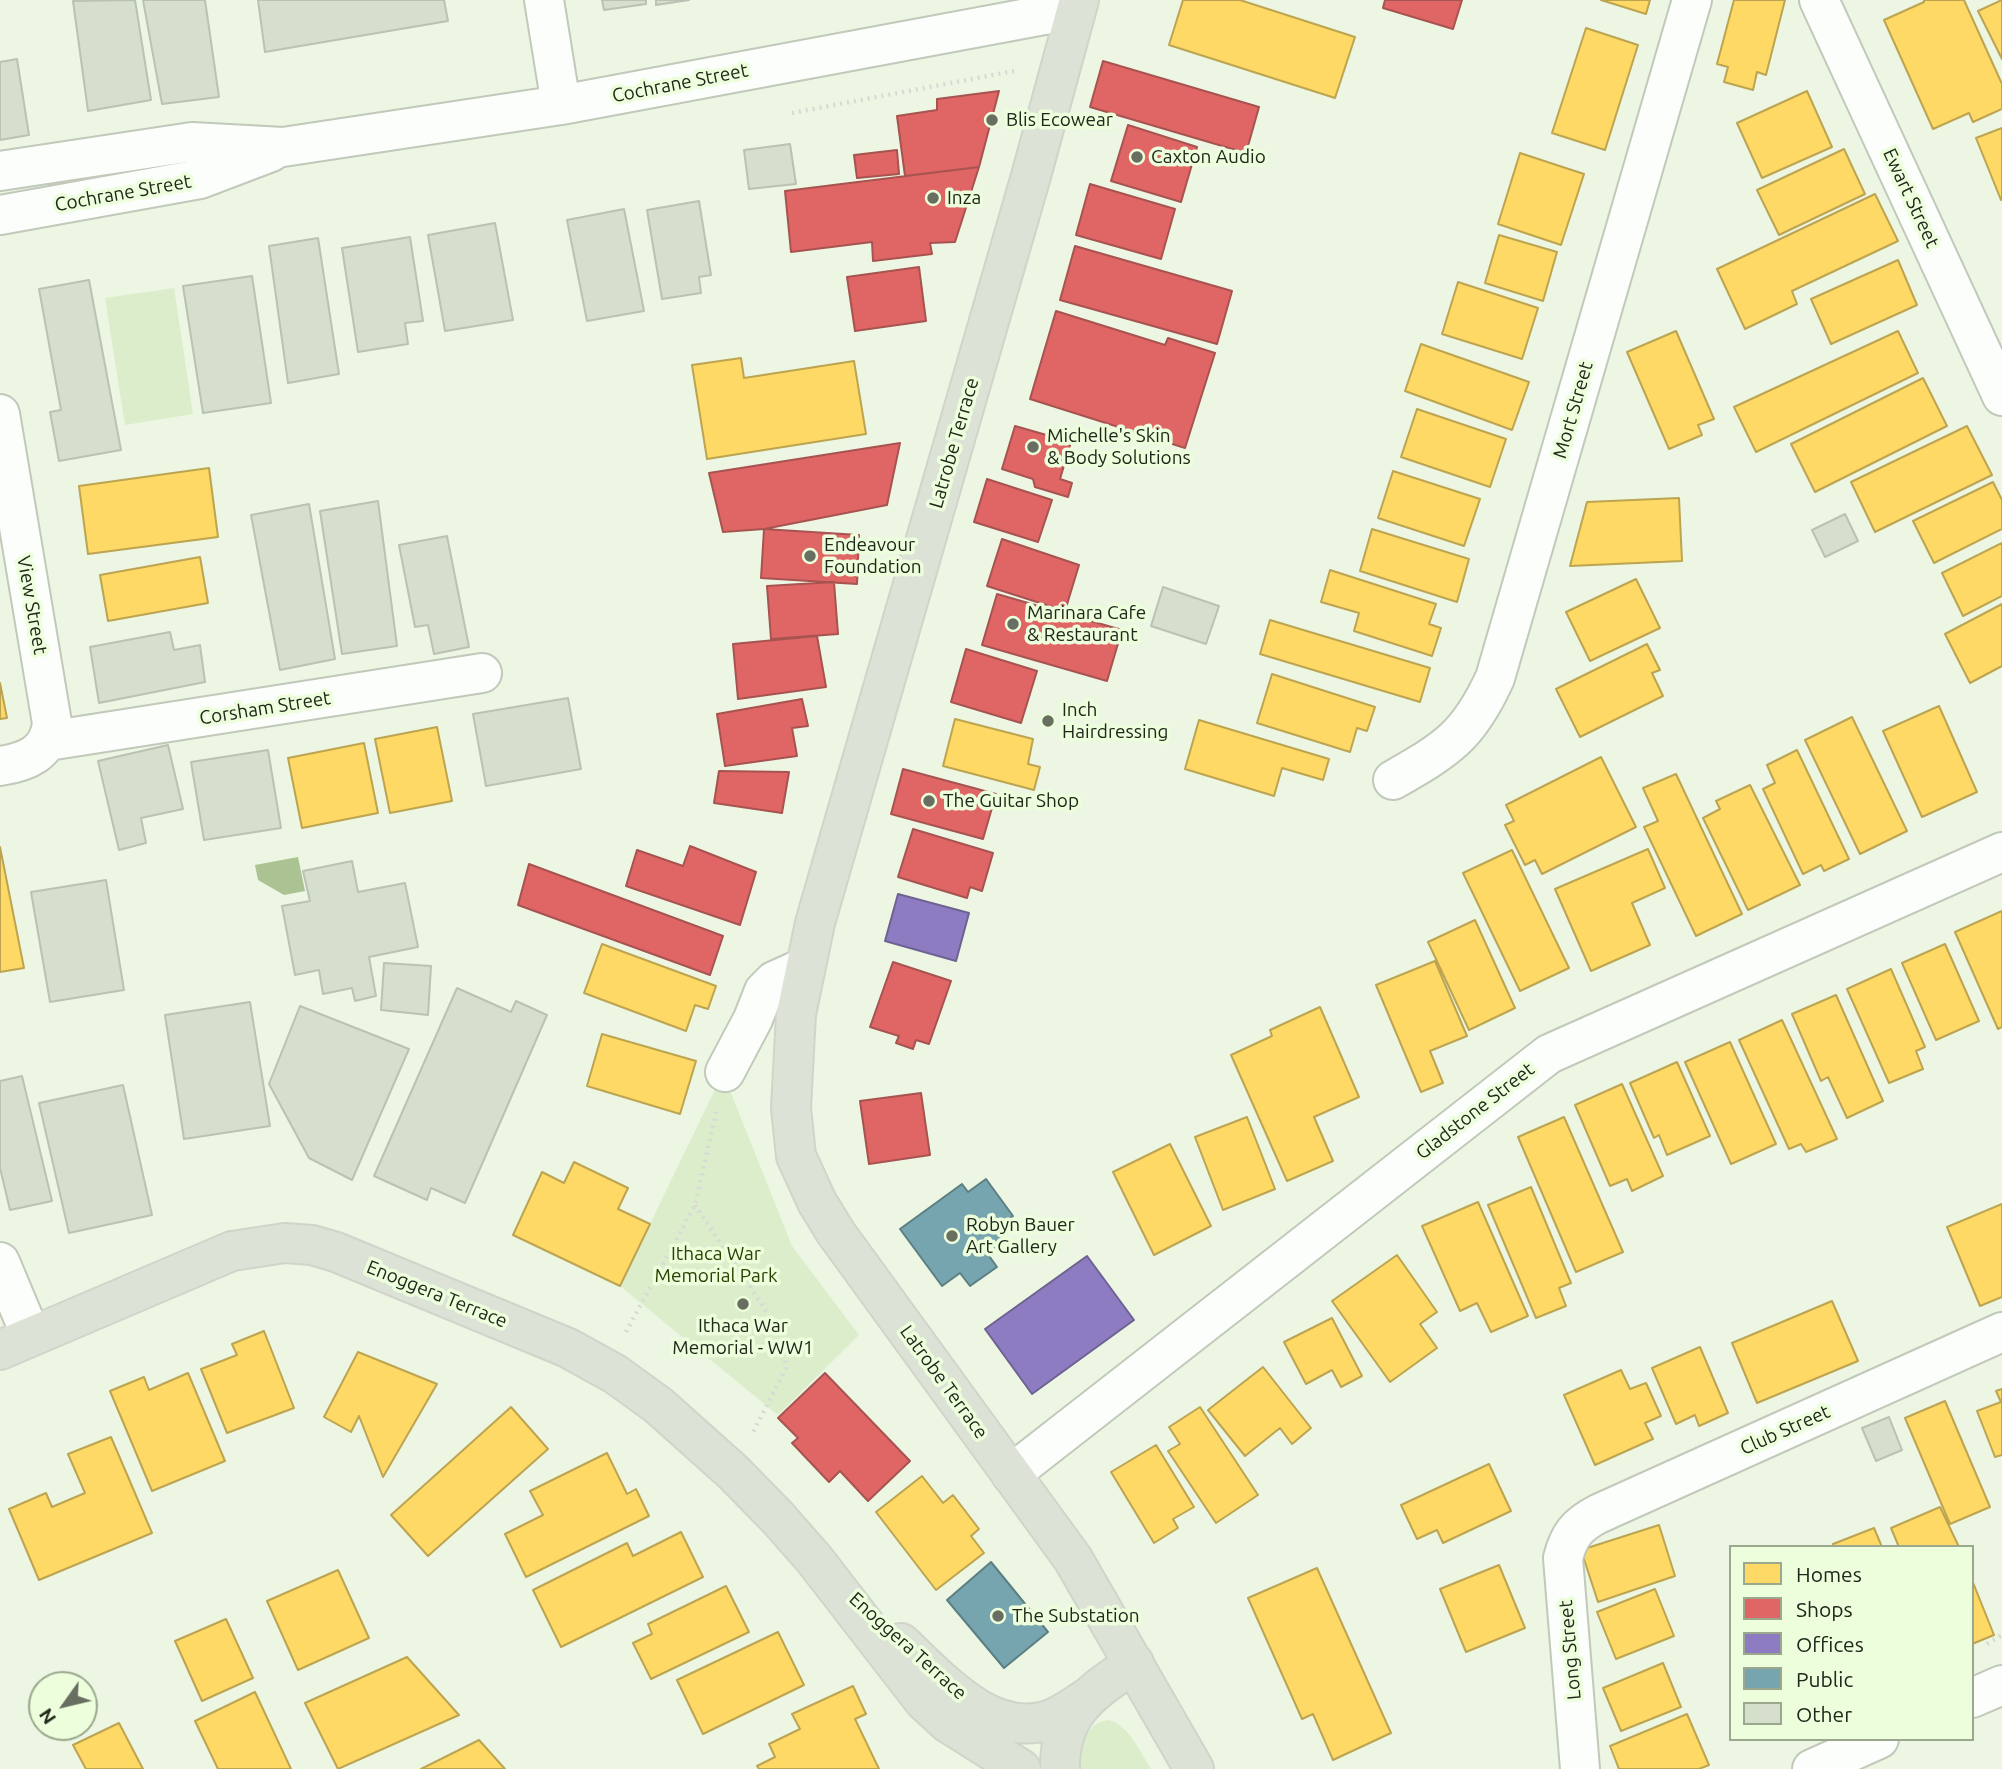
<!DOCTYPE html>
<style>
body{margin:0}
#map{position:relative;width:2002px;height:1769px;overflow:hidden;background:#ecf6e3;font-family:Ubuntu,sans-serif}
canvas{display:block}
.legend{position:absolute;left:1729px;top:1545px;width:245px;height:196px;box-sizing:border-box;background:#ecfedb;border:2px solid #9ba88e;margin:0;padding:9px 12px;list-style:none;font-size:21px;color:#21271b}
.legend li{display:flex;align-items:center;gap:14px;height:35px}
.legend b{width:35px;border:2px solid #9ba88e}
.north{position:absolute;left:28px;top:1671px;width:70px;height:70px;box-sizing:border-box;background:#ecfedb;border:2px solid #9ba88e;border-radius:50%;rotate:236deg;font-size:19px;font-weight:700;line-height:28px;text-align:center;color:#21271b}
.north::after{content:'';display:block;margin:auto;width:24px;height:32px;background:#686f61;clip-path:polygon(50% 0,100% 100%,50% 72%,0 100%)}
</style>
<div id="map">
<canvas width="2002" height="1769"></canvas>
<ul class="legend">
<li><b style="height:19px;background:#ffd966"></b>Homes</li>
<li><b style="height:19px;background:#e06666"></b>Shops</li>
<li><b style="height:19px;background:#8e7cc3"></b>Offices</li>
<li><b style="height:19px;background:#76a5af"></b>Public</li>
<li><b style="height:19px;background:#d5dfcb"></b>Other</li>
</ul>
<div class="north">N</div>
</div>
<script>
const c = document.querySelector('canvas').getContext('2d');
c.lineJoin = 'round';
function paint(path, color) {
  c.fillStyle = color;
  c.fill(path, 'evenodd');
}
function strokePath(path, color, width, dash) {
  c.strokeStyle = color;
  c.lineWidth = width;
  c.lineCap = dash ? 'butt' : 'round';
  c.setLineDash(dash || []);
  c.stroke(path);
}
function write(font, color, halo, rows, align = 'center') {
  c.font = font + ' Ubuntu,sans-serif';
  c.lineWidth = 7;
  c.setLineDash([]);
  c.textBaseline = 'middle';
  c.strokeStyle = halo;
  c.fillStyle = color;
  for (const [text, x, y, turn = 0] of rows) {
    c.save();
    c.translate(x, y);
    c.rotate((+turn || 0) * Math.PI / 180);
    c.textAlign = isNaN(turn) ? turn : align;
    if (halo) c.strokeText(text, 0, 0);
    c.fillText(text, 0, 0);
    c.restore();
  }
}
const green = new Path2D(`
 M174,288L193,414L125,425L105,298Z
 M723,1073L792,1246L859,1335L778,1415L620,1286Z
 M1109,1720C1129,1725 1140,1752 1151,1769H1080C1077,1749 1086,1722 1109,1720Z`);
const water = new Path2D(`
 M298,857L305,891L284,895L258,880L255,865Z`);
const homes = new Path2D(`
 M1183,0H1240L1355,37L1335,98L1169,45Z
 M1601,0H1650L1646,14Z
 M1734,0H1785L1766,75L1757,72L1753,90L1724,82L1728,67L1717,64Z
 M1924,0H1964L2002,84V109L1973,122L1969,113L1933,129L1884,20L1924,2Z
 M2002,0V59L1978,11Z
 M1586,28L1638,45L1605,150L1552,133Z
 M1807,91L1832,147L1762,178L1737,123Z
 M2002,128V199L2001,200L1976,138Z
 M1844,149L1865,194L1779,235L1757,190Z
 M1520,153L1584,174L1561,245L1498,224Z
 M1875,194L1898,241L1792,291L1797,304L1745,329L1717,269Z
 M1499,235L1557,252L1543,301L1485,283Z
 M1898,260L1917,305L1831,344L1811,299Z
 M1458,282L1538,308L1522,359L1442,334Z
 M1676,331L1714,419L1698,425L1702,435L1669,449L1627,352Z
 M1898,331L1918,373L1756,452L1734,407Z
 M1421,344L1529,382L1512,430L1405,391Z
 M741,358L744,378L854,361L866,434L707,459L692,365Z
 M1923,378L1947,426L1815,492L1791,444Z
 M1417,409L1506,439L1490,487L1401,457Z
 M1967,426L1992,475L1875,532L1851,482Z
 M209,468L218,537L88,554L79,486Z
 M1393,471L1480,499L1464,546L1378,518Z
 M1993,482L2002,500V529L1934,563L1913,521Z
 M1679,498L1682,561L1570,566L1587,502Z
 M1372,529L1469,559L1457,602L1360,571Z
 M2002,543V596L1963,616L1942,573Z
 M200,557L208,603L108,621L100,575Z
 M1330,570L1436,604L1429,624L1441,628L1432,656L1354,631L1359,613L1321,602Z
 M1636,579L1660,628L1590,661L1566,612Z
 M2002,604V666L1970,683L1945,634Z
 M1270,620L1430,668L1420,702L1260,654Z
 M1647,644L1660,670L1652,673L1663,696L1580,737L1556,689Z
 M1272,674L1375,707L1367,731L1357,728L1350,752L1257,723Z
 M0,683L7,718L0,719Z
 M1939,706L1977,792L1922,817L1883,731Z
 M1852,717L1907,831L1860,854L1805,740Z
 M955,719L1033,739L1028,764L1040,767L1034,790L943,766Z
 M1199,720L1329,759L1323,780L1282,768L1274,796L1185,769Z
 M437,727L452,801L390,813L375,739Z
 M364,743L378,813L302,828L288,758Z
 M1797,750L1849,859L1824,871L1821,865L1803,874L1763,789L1775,783L1767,765Z
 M1601,757L1636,827L1542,874L1535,860L1525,865L1505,825L1514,821L1506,805Z
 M1676,774L1742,914L1696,936L1644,827L1658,821L1643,788Z
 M1750,785L1800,885L1748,910L1703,818L1720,809L1716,801Z
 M0,847L24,968L0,972Z
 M1648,849L1665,888L1632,903L1650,945L1591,971L1555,889Z
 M1512,850L1569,968L1520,991L1463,873Z
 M2002,911V1027L1998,1029L1955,932Z
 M1475,920L1515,1008L1469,1030L1428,942Z
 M602,944L716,986L708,1009L695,1005L686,1031L584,993Z
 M1945,944L1979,1021L1936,1040L1902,963Z
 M1435,961L1467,1036L1430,1051L1443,1083L1421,1092L1376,985Z
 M1891,969L1925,1047L1916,1051L1923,1069L1889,1083L1847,989Z
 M1836,995L1883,1101L1847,1118L1828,1077L1821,1081L1792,1014Z
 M1320,1007L1359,1097L1314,1117L1333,1161L1287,1181L1231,1055L1272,1036L1270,1030Z
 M1782,1020L1837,1139L1806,1152L1801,1144L1789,1149L1739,1040Z
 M602,1034L696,1061L680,1114L587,1086Z
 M1730,1042L1776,1144L1731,1164L1685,1062Z
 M1677,1062L1710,1136L1667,1155L1659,1135L1654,1138L1630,1083Z
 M1622,1084L1663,1176L1632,1191L1627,1179L1610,1186L1575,1105Z
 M1247,1117L1275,1189L1223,1210L1195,1137Z
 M1564,1117L1623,1252L1576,1272L1518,1137Z
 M1170,1144L1211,1226L1154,1255L1113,1172Z
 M574,1162L628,1188L618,1209L650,1224L620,1286L513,1235L542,1172L564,1183Z
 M1531,1187L1571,1283L1559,1288L1566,1306L1536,1318L1488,1205Z
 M1478,1202L1528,1316L1491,1332L1477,1303L1460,1311L1422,1226Z
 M2002,1204V1297L1980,1306L1947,1227Z
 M1397,1255L1437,1312L1420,1324L1437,1348L1390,1382L1332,1301Z
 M1832,1301L1858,1361L1757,1403L1732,1343Z
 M1332,1318L1362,1376L1341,1387L1332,1370L1306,1384L1284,1342Z
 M264,1331L294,1408L227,1433L201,1369L237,1355L232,1344Z
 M1700,1347L1728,1413L1699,1426L1695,1415L1676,1424L1652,1368Z
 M358,1352L437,1384L383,1477L359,1416L351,1432L324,1417Z
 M1263,1367L1311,1428L1292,1444L1280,1428L1245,1456L1208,1410Z
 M1621,1370L1630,1389L1646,1383L1661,1416L1645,1423L1653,1439L1595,1465L1564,1395Z
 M188,1373L225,1461L152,1491L110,1391L144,1377L149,1390Z
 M2002,1389V1455L1995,1457L1977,1411L2001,1402L1996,1391Z
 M1945,1401L1990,1507L1950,1524L1905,1418Z
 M511,1407L548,1449L428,1556L391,1515Z
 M1200,1407L1258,1495L1216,1523L1168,1451L1180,1444L1169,1427Z
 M111,1437L152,1533L39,1580L9,1509L46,1493L52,1507L85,1493L68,1454Z
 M1156,1445L1194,1507L1173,1519L1178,1528L1154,1543L1111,1472Z
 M607,1453L627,1494L636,1489L649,1516L526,1577L505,1534L543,1515L530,1491Z
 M1489,1464L1511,1511L1443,1543L1437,1530L1417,1539L1401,1505Z
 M922,1476L943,1503L953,1495L979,1529L971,1536L984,1553L936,1590L876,1512Z
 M1940,1507L1959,1547H1899L1891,1528Z
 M1659,1525L1675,1576L1598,1602L1581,1550Z
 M1874,1528L1882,1547H1834L1833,1544Z
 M681,1532L703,1577L561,1647L533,1590L627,1543L633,1556Z
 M1499,1565L1525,1628L1466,1652L1440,1589Z
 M1317,1568L1391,1733L1333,1760L1313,1714L1302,1719L1248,1598Z
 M338,1570L369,1638L298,1670L267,1601Z
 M1972,1580L1994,1635L1972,1644Z
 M726,1586L749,1632L651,1679L633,1643L652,1634L648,1624Z
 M1655,1589L1674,1636L1616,1659L1597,1612Z
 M226,1619L253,1678L202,1701L175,1641Z
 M778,1632L804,1685L703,1734L677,1680Z
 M407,1657L459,1715L338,1769L305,1703Z
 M1663,1663L1681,1707L1621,1731L1603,1688Z
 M853,1686L866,1714L855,1719L879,1769H759L757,1766L775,1757L769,1744L800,1729L792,1714Z
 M255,1692L291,1769H218L195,1721Z
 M1687,1714L1709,1765L1699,1769H1619L1610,1746Z
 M119,1723L143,1769H86L73,1745Z
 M479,1740L505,1769H421Z`);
const shops = new Path2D(`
 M1385,0H1462L1453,29L1383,8Z
 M1103,61L1259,107L1246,153L1090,107Z
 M999,91L979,167L905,176L897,116L937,110V99Z
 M1128,125L1197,147L1181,202L1111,181Z
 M897,150L899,174L857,178L854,155Z
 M979,167L955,242L930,243L932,254L873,261L872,242L791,252L785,191Z
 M1090,184L1175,209L1161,259L1076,235Z
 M1075,246L1232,291L1217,344L1060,300Z
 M919,267L926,321L855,331L847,277Z
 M1056,311L1165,345L1168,338L1215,353L1185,448L1030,399Z
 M1015,426L1071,442L1060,479L1072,483L1068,497L1035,487L1033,479L1002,469Z
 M900,443L887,505L764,529L723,532L709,473Z
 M987,479L1052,500L1038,542L974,522Z
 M764,529L859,535L857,584L761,578Z
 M1002,539L1079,565L1065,611L987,586Z
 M834,582L838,634L771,639L767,586Z
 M997,594L1122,630L1107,681L982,645Z
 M817,636L826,687L738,699L733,644Z
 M966,649L1037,671L1021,723L951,702Z
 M802,699L808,726L792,728L797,756L725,766L717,714Z
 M903,769L996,794L983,839L891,814Z
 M719,771L789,772L782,813L714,803Z
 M913,829L993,853L982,891L970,887L967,898L898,877Z
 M690,846L756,872L740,925L626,886L637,850L683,866Z
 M529,864L723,936L710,975L518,905Z
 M893,962L951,981L929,1044L916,1040L913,1049L896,1043L899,1036L870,1027Z
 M921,1093L930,1155L869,1164L860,1101Z
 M825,1373L910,1461L868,1501L840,1471L829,1482L792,1443L798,1438L778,1418Z`);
const offices = new Path2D(`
 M898,894L969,913L956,961L885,941Z
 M1087,1256L1134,1320L1032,1394L985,1329Z`);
const public = new Path2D(`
 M986,1179L1013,1216L995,1230L1003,1242L987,1253L997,1267L970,1286L960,1273L942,1286L900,1229L962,1184L968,1192Z
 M991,1562L1048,1632L1004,1668L947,1600Z`);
const building = new Path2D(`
 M135,0L151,100L88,111L73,1Z
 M143,0H205L219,97L162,104Z
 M258,0H444L448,21L265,52Z
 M602,0H646V4L604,10Z
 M656,0H689L656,5Z
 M17,59L29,135L0,140V62Z
 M790,144L796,184L749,189L744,150Z
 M699,201L711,275L699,277L701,293L662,299L647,210Z
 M624,209L644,311L587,321L567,220Z
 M495,223L513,320L445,331L428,235Z
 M410,237L423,321L405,323L408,344L358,352L342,248Z
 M318,238L339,374L288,383L269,246Z
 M252,276L271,403L203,413L183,286Z
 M89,280L121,450L59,461L50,412L61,410L39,289Z
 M378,501L397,646L342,654L320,511Z
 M309,504L335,659L280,670L251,515Z
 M1845,514L1858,541L1825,557L1812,530Z
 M447,536L469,647L434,654L428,625L415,627L399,545Z
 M1163,587L1219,606L1206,644L1151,626Z
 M170,632L174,650L200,645L205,682L99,703L90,647Z
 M568,698L581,769L486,786L473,714Z
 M168,745L183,809L141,818L146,843L119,850L98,761Z
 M268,750L281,828L204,840L191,762Z
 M352,861L358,892L405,883L418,947L369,957L376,996L355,1001L352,988L323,994L319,970L295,975L282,906L310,901L303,871Z
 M106,880L124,990L50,1002L31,892Z
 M384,963L431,966L428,1015L381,1010Z
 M457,988L511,1012L516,1001L547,1015L465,1203L431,1188L427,1200L374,1176Z
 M250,1002L270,1126L184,1139L165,1015Z
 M300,1006L409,1049L352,1180L309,1158L269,1084Z
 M22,1076L52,1201L10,1210L0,1168V1081Z
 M123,1085L152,1215L69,1233L39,1103Z
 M1889,1417L1902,1450L1876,1461L1862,1428Z`);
const path = new Path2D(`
 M792,113L1014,71
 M695,1205L781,1333L786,1368L752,1434
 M626,1332L695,1205L717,1108
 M1987,1644L2002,1635`);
const minor = new Path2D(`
 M544,0L561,105
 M1819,0L2002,396
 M0,171L192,142L283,147L561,105L1076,9
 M0,215L200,179L271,152
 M0,414L52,723C49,753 27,762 0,766
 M48,741L482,673
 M1393,780C1447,749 1468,737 1495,678L1692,0
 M725,1072L753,1019L764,991L774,981L805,967
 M0,1262L31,1336
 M1011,1474L1549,1054L2002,852
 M1972,1698L2002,1685
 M1580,1769L1563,1558C1569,1535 1577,1525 1598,1514L2002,1332
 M1812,1769L1879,1739`);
const major = new Path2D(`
 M1079,0L1031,176L815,923L796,1014L791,1108L796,1156L817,1202L836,1233L1073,1559L1194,1769
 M0,1350L232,1251L285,1243L312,1245L336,1252L568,1348L615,1374L658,1405L733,1472L778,1518L814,1559L924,1701L948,1723L1021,1769
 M901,1643C939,1678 990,1739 1049,1720C1063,1715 1075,1706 1087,1698
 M1060,1769C1059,1712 1091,1693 1134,1663`);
const markers = [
 [992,120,7,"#686f61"],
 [1137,157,7,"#686f61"],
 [933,198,7,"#686f61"],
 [1033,447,7,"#686f61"],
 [810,556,7,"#686f61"],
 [1013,624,7,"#686f61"],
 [1048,721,7,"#686f61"],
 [929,801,7,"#686f61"],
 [952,1236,7,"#686f61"],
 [743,1304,7,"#686f61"],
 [998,1616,7,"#686f61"]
];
const streetNames = [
 ["Cochrane Street",680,83,-11],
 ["Cochrane Street",123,193,-10],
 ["Ewart Street",1911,198,65],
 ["Mort Street",1573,410,-74],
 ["Latrobe Terrace",954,443,-74],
 ["View Street",32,605,80],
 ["Corsham Street",265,708,-9],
 ["Gladstone Street",1475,1111,-38],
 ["Enoggera Terrace",437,1294,22],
 ["Latrobe Terrace",944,1382,54],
 ["Club Street",1785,1430,-24],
 ["Enoggera Terrace",908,1646,42],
 ["Long Street",1570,1650,-95]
];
const poiNames = [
 ["Blis Ecowear",1006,120],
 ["Caxton Audio",1151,157],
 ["Inza",947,198],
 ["Michelle's Skin",1047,436],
 ["& Body Solutions",1047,458],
 ["Endeavour",824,545],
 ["Foundation",824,567],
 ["Marinara Cafe",1027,613],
 ["& Restaurant",1027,635],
 ["Inch",1062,710],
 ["Hairdressing",1062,732],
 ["The Guitar Shop",943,801],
 ["Robyn Bauer",966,1225],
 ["Art Gallery",966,1247],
 ["Ithaca War",743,1326,"center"],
 ["Memorial - WW1",743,1348,"center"],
 ["The Substation",1012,1616]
];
const parkNames = [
 ["Ithaca War",716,1254],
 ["Memorial Park",716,1276]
];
paint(green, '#dcedcb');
paint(water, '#abc293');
paint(homes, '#ffd966');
strokePath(homes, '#bca450', 2);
paint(shops, '#e06666');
strokePath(shops, '#a75350', 2);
paint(offices, '#8e7cc3');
strokePath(offices, '#6d6291', 2);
paint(public, '#76a5af');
strokePath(public, '#5c7f83', 2);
paint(building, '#d5dfcb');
strokePath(building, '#bac2b4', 2);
strokePath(minor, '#c1c9ba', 42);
strokePath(major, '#d0d5cb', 42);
strokePath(path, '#d7dad4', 4.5, [2, 5]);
strokePath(minor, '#fcfefb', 38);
strokePath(major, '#dde2d7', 38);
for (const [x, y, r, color] of markers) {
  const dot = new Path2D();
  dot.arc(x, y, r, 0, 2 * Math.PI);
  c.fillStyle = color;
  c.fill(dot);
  strokePath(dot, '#ecfedb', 2.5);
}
write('19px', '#21271b', '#ecfedb', streetNames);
write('19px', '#21271b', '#ecfedb', poiNames, 'left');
write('19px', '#294200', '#ecfedb', parkNames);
</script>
